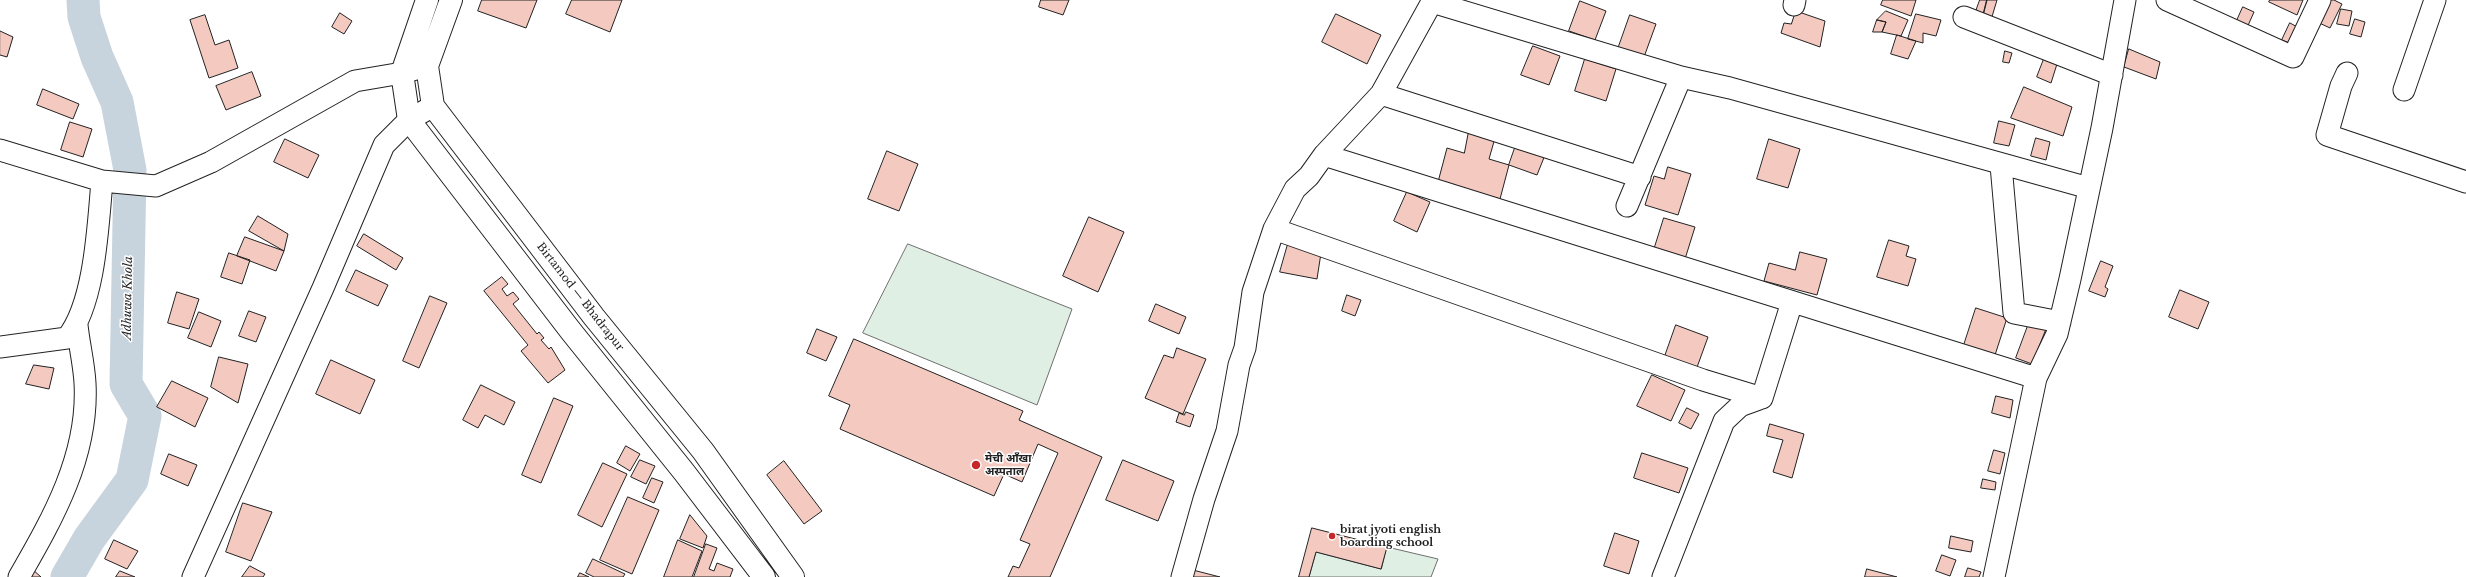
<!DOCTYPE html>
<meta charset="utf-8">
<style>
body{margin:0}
canvas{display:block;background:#fff}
</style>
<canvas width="2466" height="577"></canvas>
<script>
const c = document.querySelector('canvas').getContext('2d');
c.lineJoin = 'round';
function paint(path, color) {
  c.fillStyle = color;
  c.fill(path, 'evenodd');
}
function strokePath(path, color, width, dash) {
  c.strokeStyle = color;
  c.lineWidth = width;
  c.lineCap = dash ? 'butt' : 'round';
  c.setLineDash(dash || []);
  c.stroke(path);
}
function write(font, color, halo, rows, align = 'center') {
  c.font = font + ' "Libre Baskerville","Noto Sans Devanagari",serif';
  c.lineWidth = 3;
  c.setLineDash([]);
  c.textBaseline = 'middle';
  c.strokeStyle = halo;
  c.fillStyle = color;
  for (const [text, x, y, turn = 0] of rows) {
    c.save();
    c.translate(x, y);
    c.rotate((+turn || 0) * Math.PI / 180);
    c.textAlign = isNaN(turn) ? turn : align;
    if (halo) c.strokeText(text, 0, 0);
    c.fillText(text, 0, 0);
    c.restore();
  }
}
const green = new Path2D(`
 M908,244L1072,309L1037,405L863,333Z
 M1387,547L1438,559L1431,577H1309L1316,552L1381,569Z`);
const river = new Path2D(`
 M67,577L89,539L132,480L145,416L126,384L130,170L117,102L97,57L84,17L83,0`);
const building = new Path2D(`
 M482,0H537L526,28L478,11Z
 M572,0H622L610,32L566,14Z
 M1041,0H1069L1063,15L1039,7Z
 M1883,0H1916L1911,16L1881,5Z
 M1980,0H1987L1983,16L1975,14Z
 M1987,0H1997L1991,20L1983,16Z
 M2270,0H2303L2297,15L2269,2Z
 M2325,0H2334L2342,4L2330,28L2315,21Z
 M1580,1L1606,11L1595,40L1569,31Z
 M2243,7L2254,12L2246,30L2235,25Z
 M2341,9L2352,11L2349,26L2337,24Z
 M1796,11L1825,21L1820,47L1781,33L1784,23L1791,24Z
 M1886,11L1908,20L1901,36L1882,32L1886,22L1877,20Z
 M340,13L352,21L344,34L332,27Z
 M1336,14L1381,35L1367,64L1322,42Z
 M1916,14L1941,20L1936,36L1923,33V43L1908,39Z
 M205,15L215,45L229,40L238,68L209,78L190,20Z
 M1630,15L1656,24L1644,57L1618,49Z
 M2355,19L2365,22L2361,37L2350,34Z
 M1877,20L1886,22L1882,32H1873Z
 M2290,23L2301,29L2294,45L2282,40Z
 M0,31L13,37L7,57L0,55Z
 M1897,35L1916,41L1908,59L1891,54Z
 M1533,46L1560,56L1549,85L1521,75Z
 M2129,49L2160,62L2156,79L2124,67Z
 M2005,51L2012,53L2009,63L2003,62Z
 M1585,59L1616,69L1606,101L1575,91Z
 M2044,59L2057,64L2051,83L2037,77Z
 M252,72L261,96L226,110L216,86Z
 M2024,87L2072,107L2063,136L2011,118Z
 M43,89L79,104L73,119L37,105Z
 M1999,121L2015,125L2009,146L1994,143Z
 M70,122L92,129L83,157L61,150Z
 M1469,131L1495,138L1489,159L1509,165L1500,199L1438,182L1447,148L1464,153Z
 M2036,138L2050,142L2046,160L2031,156Z
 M285,139L319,155L308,178L274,162Z
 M1769,139L1800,149L1788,188L1757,179Z
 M1516,145L1545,155L1537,175L1509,165Z
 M887,151L918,164L899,211L868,199Z
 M1668,167L1691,174L1678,215L1645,205L1654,176L1664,179Z
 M1407,192L1430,202L1417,232L1394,221Z
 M258,216L288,234L284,251L249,231Z
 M1089,217L1124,232L1098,292L1063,276Z
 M1664,218L1695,227L1685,259L1654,250Z
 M364,234L403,258L396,270L357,246Z
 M245,237L284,251L276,271L237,256Z
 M1889,240L1909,246L1906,256L1916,259L1908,286L1877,277Z
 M1288,244L1321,253L1317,279L1280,272Z
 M1800,252L1827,259L1817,295L1764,281L1769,263L1795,270Z
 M229,253L250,260L242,284L221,277Z
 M2101,261L2113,266L2105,287L2108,289L2105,297L2089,291Z
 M356,270L388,285L378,306L346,291Z
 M502,277L508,284L502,289L507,296L513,292L519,299L513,304L537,334L539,332L544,338L541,340L549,349L551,347L565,370L548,383L521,351L528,345L484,291Z
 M2180,290L2209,302L2198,329L2169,317Z
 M177,292L199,299L189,329L168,323Z
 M1347,295L1361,300L1355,316L1342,311Z
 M430,296L447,303L419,368L403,361Z
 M1156,304L1186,317L1179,334L1149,321Z
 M1976,308L2007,318L1995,355L1964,345Z
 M249,311L266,317L256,342L239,336Z
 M199,312L221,321L211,347L188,338Z
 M2029,323L2046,329L2032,364L2016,358Z
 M1676,325L1708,337L1696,370L1664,359Z
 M817,329L837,337L826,361L807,353Z
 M854,339L1023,411L1019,420L1102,457L1050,577H1008L1013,566L1019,568L1030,544L1020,540L1058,453L1038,444L1022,482L1004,474L994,496L840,429L850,405L829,396Z
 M1177,348L1206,359L1183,414L1145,398L1164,355L1173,358Z
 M219,357L248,364L238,403L211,387Z
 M331,360L375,380L360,414L316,394Z
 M34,365L54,368L49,389L26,384Z
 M1652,375L1685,390L1671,421L1637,406Z
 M172,381L208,398L195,427L157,407Z
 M481,385L515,402L504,425L485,415L478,428L463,420Z
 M1996,396L2013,400L2010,418L1992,413Z
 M554,398L573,406L541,483L522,475Z
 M1687,408L1699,414L1691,429L1679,423Z
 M1186,412L1194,415L1190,427L1176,422L1179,413L1184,415Z
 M1770,424L1804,434L1792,478L1773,472L1783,440L1767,436Z
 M626,446L640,454L630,471L617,463Z
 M1994,450L2005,453L2000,474L1988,471Z
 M1642,453L1688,468L1679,493L1634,478Z
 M169,454L197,465L188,486L161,474Z
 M640,460L655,466L646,484L631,477Z
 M1123,460L1174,481L1158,521L1106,500Z
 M784,461L822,511L804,524L767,475Z
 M603,463L627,474L602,527L578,515Z
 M652,478L663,482L654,503L643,498Z
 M1983,479L1996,482L1995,490L1981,488Z
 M628,497L659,510L632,574L600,560Z
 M243,503L272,512L251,561L226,552Z
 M690,515L707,536L703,548L680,539Z
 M1312,528L1387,547L1381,569L1316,552L1309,577H1299Z
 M1615,533L1639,541L1629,574L1604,566Z
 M1951,536L1973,541L1971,552L1949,548Z
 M114,540L138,551L127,569L105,559Z
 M678,540L702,551L692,577H664Z
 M706,544L717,548L709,569L714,571L717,563L733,569L730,577H694Z
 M1942,555L1956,560L1950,576L1936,571Z
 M593,559L625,574L623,577H594L586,573Z
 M250,566L265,574L263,577H242Z
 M1968,568L1981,572L1979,577H1965Z
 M32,569L41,577H27Z
 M1189,569L1220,577H1188Z
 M1867,569L1897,577H1865Z
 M120,571L135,577H116Z
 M580,573L589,577H578Z`);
const minor = new Path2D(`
 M2167,0L2293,57L2320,0
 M1432,2L1681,77L1627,206
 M1794,5L1795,0
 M1964,17L2112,75
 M2347,73L2341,86L2327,135L2466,182
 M1681,77L1730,88L2089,188
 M2404,90L2435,0
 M1381,94L1640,177
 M0,150L102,181L156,186L211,162L355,81L402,73L427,66
 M1324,155L2036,378
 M2001,165L2014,313L2060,322
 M1274,229L1703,380L1762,398L1740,406L1724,421L1663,577
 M0,347L67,338C95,303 98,226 102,181
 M1762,398L1792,302
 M19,577C53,518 89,455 85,383C84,364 79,344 77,325
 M193,577L323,288L384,145L409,120L433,106
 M1182,577L1204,499L1227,431L1239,365L1245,348L1253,292L1274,229L1295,189L1309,176L1324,155L1381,94L1433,0
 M1994,577L2036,378L2057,334L2070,279L2102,128L2125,0`);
const major = new Path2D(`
 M427,0L402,73L409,120L570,330L684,472L764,577
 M451,0L427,66L433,106L594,317L703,451L793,577`);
const markers = [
 [976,465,5,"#c62828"],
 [1332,536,4,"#c62828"]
];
const streetNames = [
 ["Birtamod — Bhadrapur",580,297,52]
];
const poiNames = [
 ["मेची आँखा",985,459],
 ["अस्पताल",985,472],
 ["birat jyoti english",1340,530],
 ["boarding school",1340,543]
];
const waterNames = [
 ["Adhuwa Khola",128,298,-89]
];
paint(green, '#e0efe3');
strokePath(green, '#6f6f6f', 1);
strokePath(river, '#c7d3dd', 33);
paint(building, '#f3c9c0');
strokePath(building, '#222', 1);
strokePath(minor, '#222', 23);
strokePath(major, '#222', 24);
strokePath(minor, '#fff', 21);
strokePath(major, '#fff', 22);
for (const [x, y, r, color] of markers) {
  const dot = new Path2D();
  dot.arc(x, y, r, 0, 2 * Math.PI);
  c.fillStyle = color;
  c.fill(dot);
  strokePath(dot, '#fff', 1.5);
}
write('11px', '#222', '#fff', streetNames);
write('bold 11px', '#222', '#fff', poiNames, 'left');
write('italic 12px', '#222', '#fff', waterNames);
</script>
